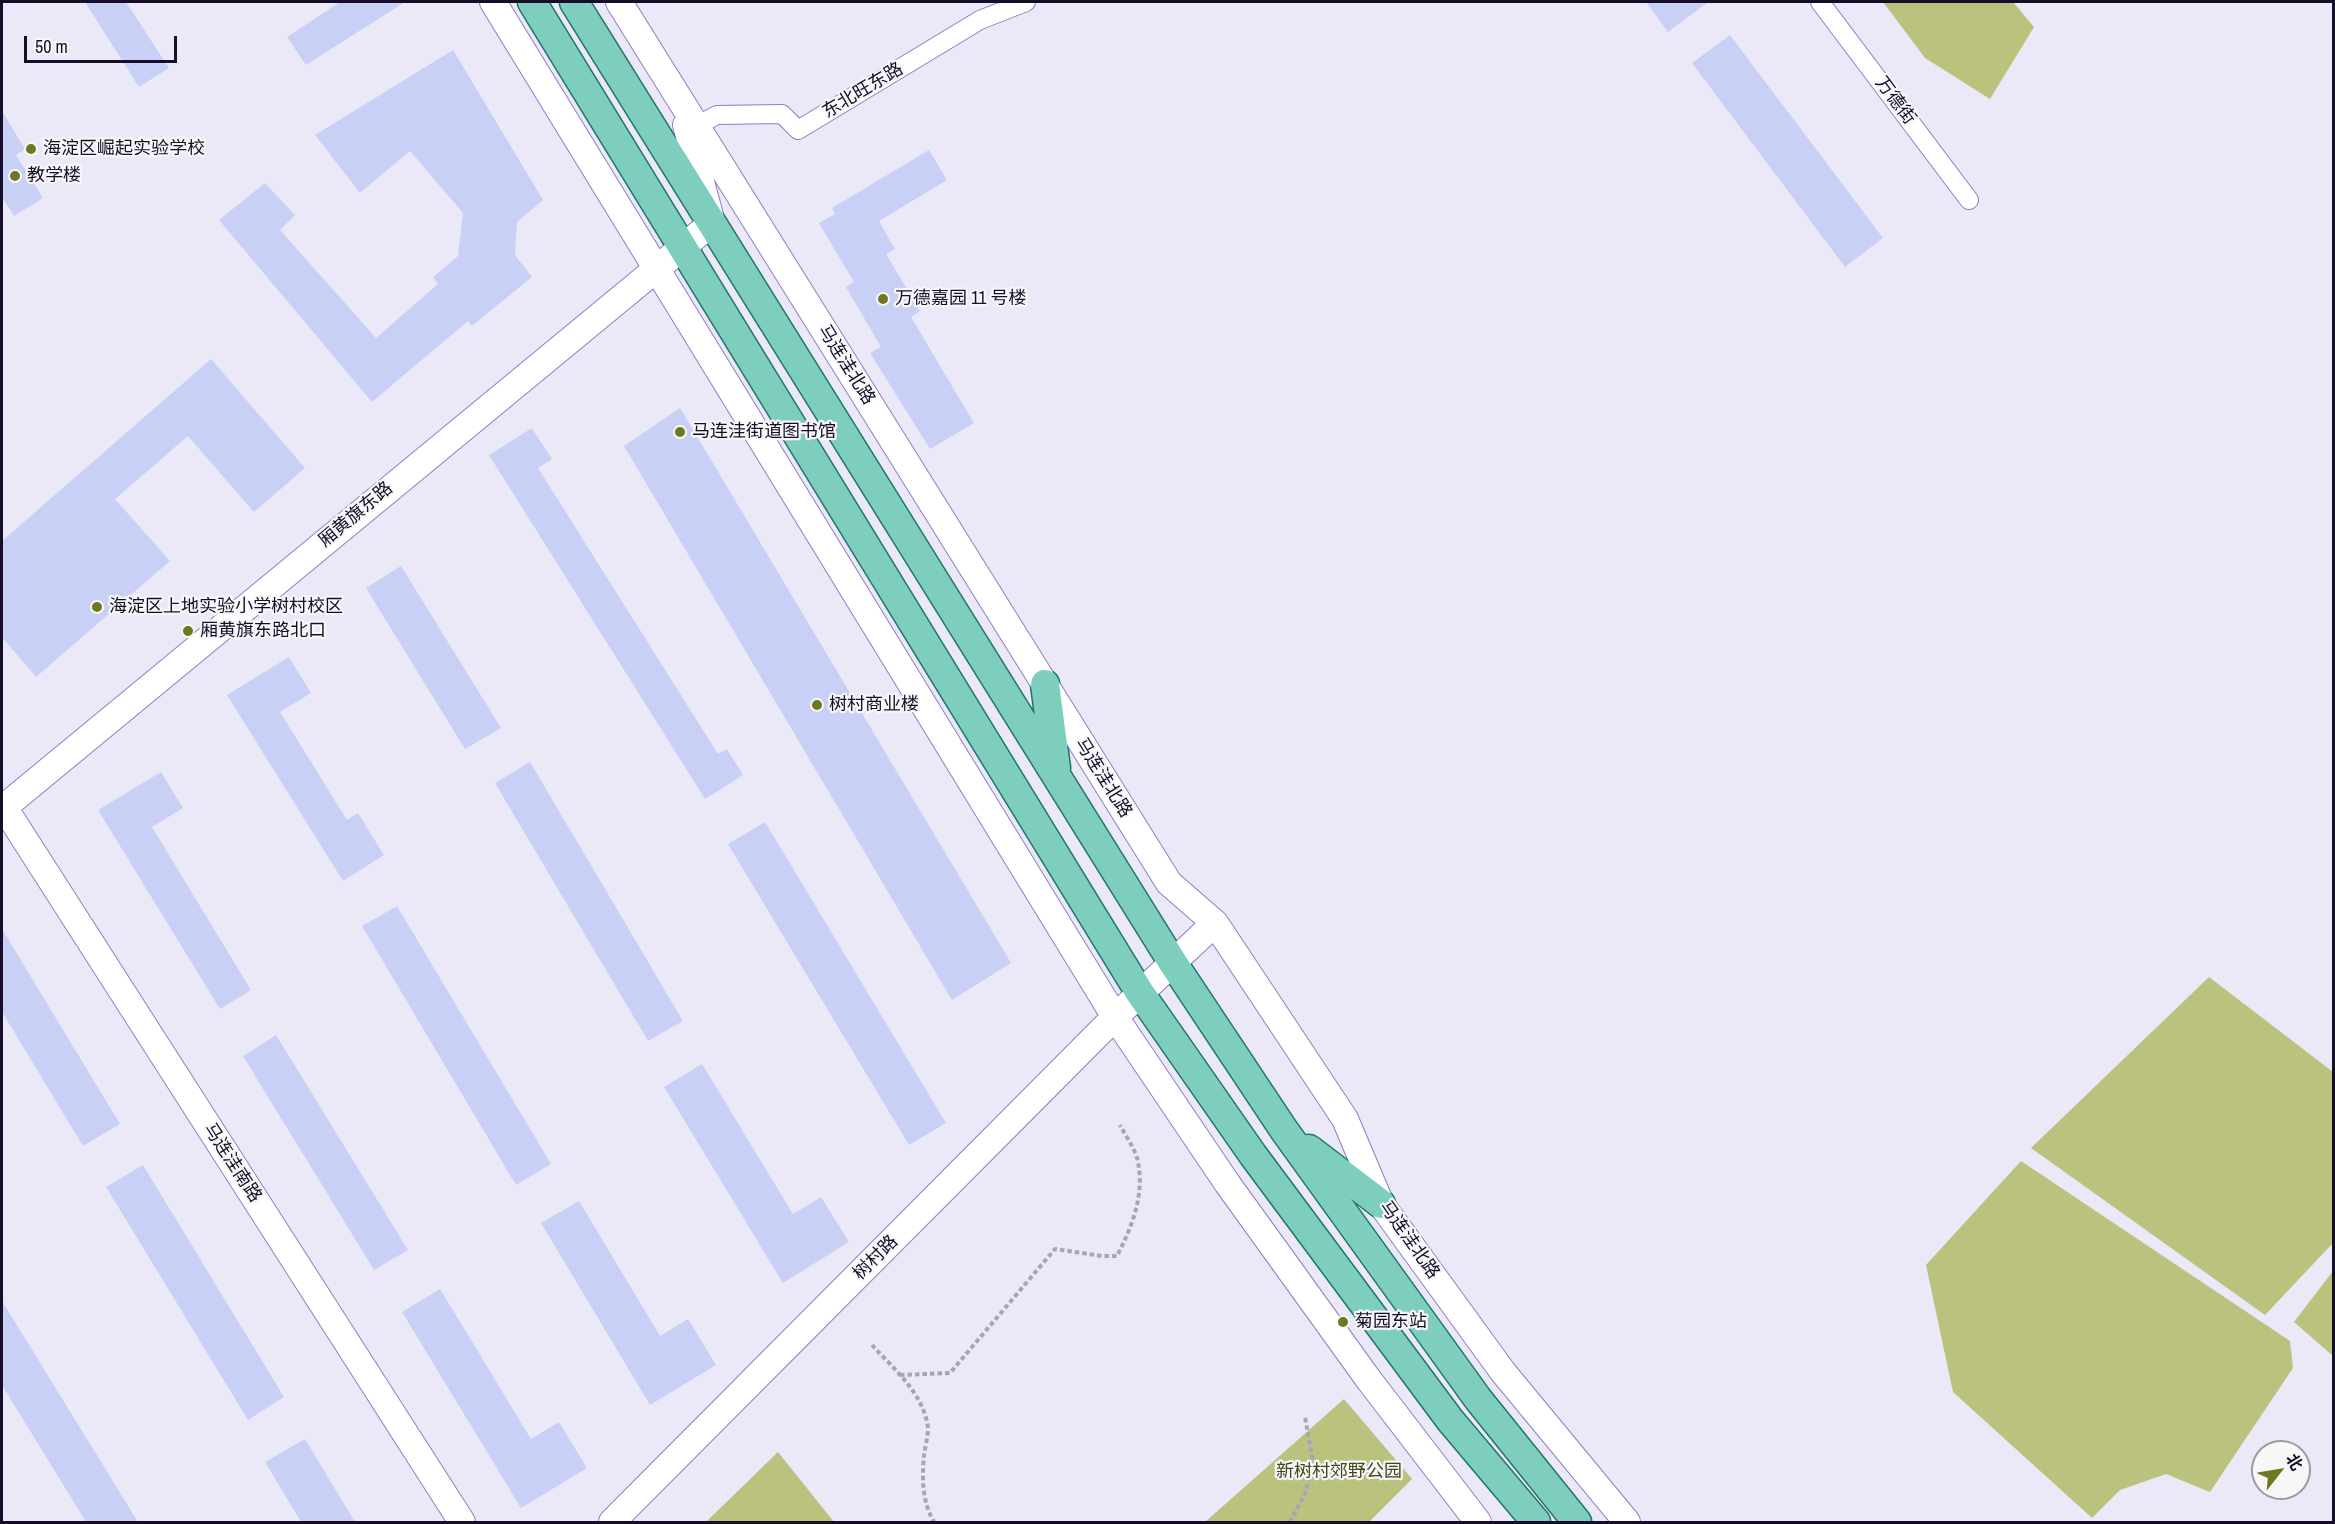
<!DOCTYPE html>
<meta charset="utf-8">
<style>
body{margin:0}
#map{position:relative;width:2335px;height:1524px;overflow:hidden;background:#ebe8f8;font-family:"Archivo Narrow","Noto Sans SC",sans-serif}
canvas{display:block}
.frame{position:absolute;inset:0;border:3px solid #160e29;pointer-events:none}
.north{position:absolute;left:2251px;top:1440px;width:60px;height:60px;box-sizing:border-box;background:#f7f7f7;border:2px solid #9d9aa5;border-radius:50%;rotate:59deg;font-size:16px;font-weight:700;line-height:24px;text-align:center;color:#160e29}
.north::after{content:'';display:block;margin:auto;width:21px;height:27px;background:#6f7721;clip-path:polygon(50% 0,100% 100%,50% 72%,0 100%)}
.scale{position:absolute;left:24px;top:36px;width:153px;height:27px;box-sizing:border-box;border:3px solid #160e29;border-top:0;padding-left:8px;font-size:18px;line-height:21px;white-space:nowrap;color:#160e29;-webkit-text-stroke:4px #f7f7f7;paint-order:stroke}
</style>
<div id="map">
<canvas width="2335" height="1524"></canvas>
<div class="frame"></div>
<div class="north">北</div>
<div class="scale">50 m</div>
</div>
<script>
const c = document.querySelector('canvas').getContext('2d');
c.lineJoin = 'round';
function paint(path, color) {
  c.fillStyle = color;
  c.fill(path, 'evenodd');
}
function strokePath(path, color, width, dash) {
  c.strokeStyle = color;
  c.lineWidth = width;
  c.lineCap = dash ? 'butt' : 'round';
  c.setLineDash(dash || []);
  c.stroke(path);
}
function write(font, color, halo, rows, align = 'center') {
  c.font = font + ' "Archivo Narrow","Noto Sans SC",sans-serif';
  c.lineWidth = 4.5;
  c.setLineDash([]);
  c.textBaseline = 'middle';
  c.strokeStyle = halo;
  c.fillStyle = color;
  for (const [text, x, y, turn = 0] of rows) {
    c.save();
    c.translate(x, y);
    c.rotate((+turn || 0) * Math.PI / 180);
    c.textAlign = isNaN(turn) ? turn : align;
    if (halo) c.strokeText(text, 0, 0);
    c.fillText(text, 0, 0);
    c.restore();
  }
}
const green = new Path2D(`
 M1883,2H2013L2034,27L1990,99L1925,58Z
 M2209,977L2333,1072V1243L2265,1315L2031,1148Z
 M2021,1161L2290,1341L2293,1368L2210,1492L2166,1474L2120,1490L2092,1518L1953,1392L1926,1265Z
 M2333,1271V1356L2294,1322Z
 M1344,1399L1412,1479L1369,1522H1205Z
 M778,1452L834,1522H706Z`);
const building = new Path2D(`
 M85,2H126L169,68L139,87Z
 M340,2H405L306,65L287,37Z
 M1646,2H1708L1668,32Z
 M1730,35L1883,238L1845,267L1692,63Z
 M453,50L543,200L517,222L515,255L532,277L472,326L468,321L372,402L219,220L265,183L295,215L280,230L376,338L438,284L433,277L458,256L463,213L410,151L360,193L315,135Z
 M2,111L25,149L16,155L43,198L14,216L2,197Z
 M929,150L947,180L879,221L895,249L886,254L920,311L911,317L974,423L930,449L870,353L881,347L846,287L854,282L819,223L835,214L832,208Z
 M211,359L305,468L254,512L188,436L115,499L170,561L36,677L2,637V541Z
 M680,408L1011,963L952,1000L624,446Z
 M532,428L552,459L538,468L718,754L727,749L743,775L705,799L489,455Z
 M401,566L501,728L465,749L366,588Z
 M289,657L311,693L280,712L347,820L358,813L384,855L343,881L227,695Z
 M530,762L683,1021L648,1041L495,783Z
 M161,772L183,808L152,827L251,990L220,1009L98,810Z
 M765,822L946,1123L909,1145L728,844Z
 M397,906L551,1164L516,1185L362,926Z
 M2,929L120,1124L83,1146L2,1012Z
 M276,1035L408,1250L374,1270L243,1056Z
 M702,1064L793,1214L821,1197L849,1242L783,1283L664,1087Z
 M143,1165L284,1397L248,1420L106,1187Z
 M579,1201L660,1336L688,1319L716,1365L650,1405L541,1223Z
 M440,1289L531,1439L559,1422L587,1468L521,1508L402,1312Z
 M2,1301L138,1522H86L2,1385Z
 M305,1439L355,1522H301L265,1462Z`);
const path = new Path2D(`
 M872,1345C894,1369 924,1394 928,1428C928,1437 925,1447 924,1455C922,1478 922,1502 934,1522
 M900,1375L950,1373L1055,1249L1102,1256H1117C1132,1227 1146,1192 1137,1158C1134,1147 1125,1135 1120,1125
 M1290,1522L1305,1494L1313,1462L1305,1417`);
const street = new Path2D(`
 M1820,2L1969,200
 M696,126L717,115L782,114L798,130L980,20L1026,2`);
const secondary = new Path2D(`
 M493,2L1115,1017L1227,1183L1369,1380L1478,1522
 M619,2L1169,883L1215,923L1345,1119L1381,1204L1503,1372L1627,1522
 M2,804L462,1522
 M2,809L712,223L686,125
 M612,1522L1115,1017L1215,923`);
const primary = new Path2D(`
 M532,2L1140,993L1253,1155L1450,1420L1536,1522
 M574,2L1173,963L1284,1130L1478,1399L1577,1522
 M1045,684L1056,768
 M1309,1149L1381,1204`);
const markers = [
 [31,149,6,"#6f7721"],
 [15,176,6,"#6f7721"],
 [883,299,6,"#6f7721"],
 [680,432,6,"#6f7721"],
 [97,607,6,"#6f7721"],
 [188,631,6,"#6f7721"],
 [817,705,6,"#6f7721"],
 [1343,1322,6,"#6f7721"]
];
const streetNames = [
 ["东北旺东路",863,91,-31],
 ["万德街",1895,101,53],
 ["马连洼北路",846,365,58],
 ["厢黄旗东路",356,515,-40],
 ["马连洼北路",1103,778,58],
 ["马连洼南路",232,1163,57],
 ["马连洼北路",1409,1240,55],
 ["树村路",876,1258,-45]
];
const poiNames = [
 ["海淀区崛起实验学校",43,149],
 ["教学楼",27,176],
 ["万德嘉园 11 号楼",895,299],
 ["马连洼街道图书馆",692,432],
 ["海淀区上地实验小学树村校区",109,607],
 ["厢黄旗东路北口",200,631],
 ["树村商业楼",829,705],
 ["菊园东站",1355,1322]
];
const parkNames = [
 ["新树村郊野公园",1339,1472]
];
paint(green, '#bac27e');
paint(building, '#c8d1f5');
strokePath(street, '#8e7dc5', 20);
strokePath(secondary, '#8e7dc5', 28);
strokePath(primary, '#21756d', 31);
strokePath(path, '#a8a4b7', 4, [4.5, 3]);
strokePath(street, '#fff', 18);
strokePath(secondary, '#fff', 26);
strokePath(primary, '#7dcebd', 28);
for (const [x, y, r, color] of markers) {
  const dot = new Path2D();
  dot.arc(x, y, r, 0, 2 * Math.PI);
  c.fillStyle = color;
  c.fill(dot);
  strokePath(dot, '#f7f7f7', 2);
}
write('18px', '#160e29', '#f7f7f7', streetNames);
write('18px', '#160e29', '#f7f7f7', poiNames, 'left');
write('18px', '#42471c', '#f7f7f7', parkNames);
</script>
